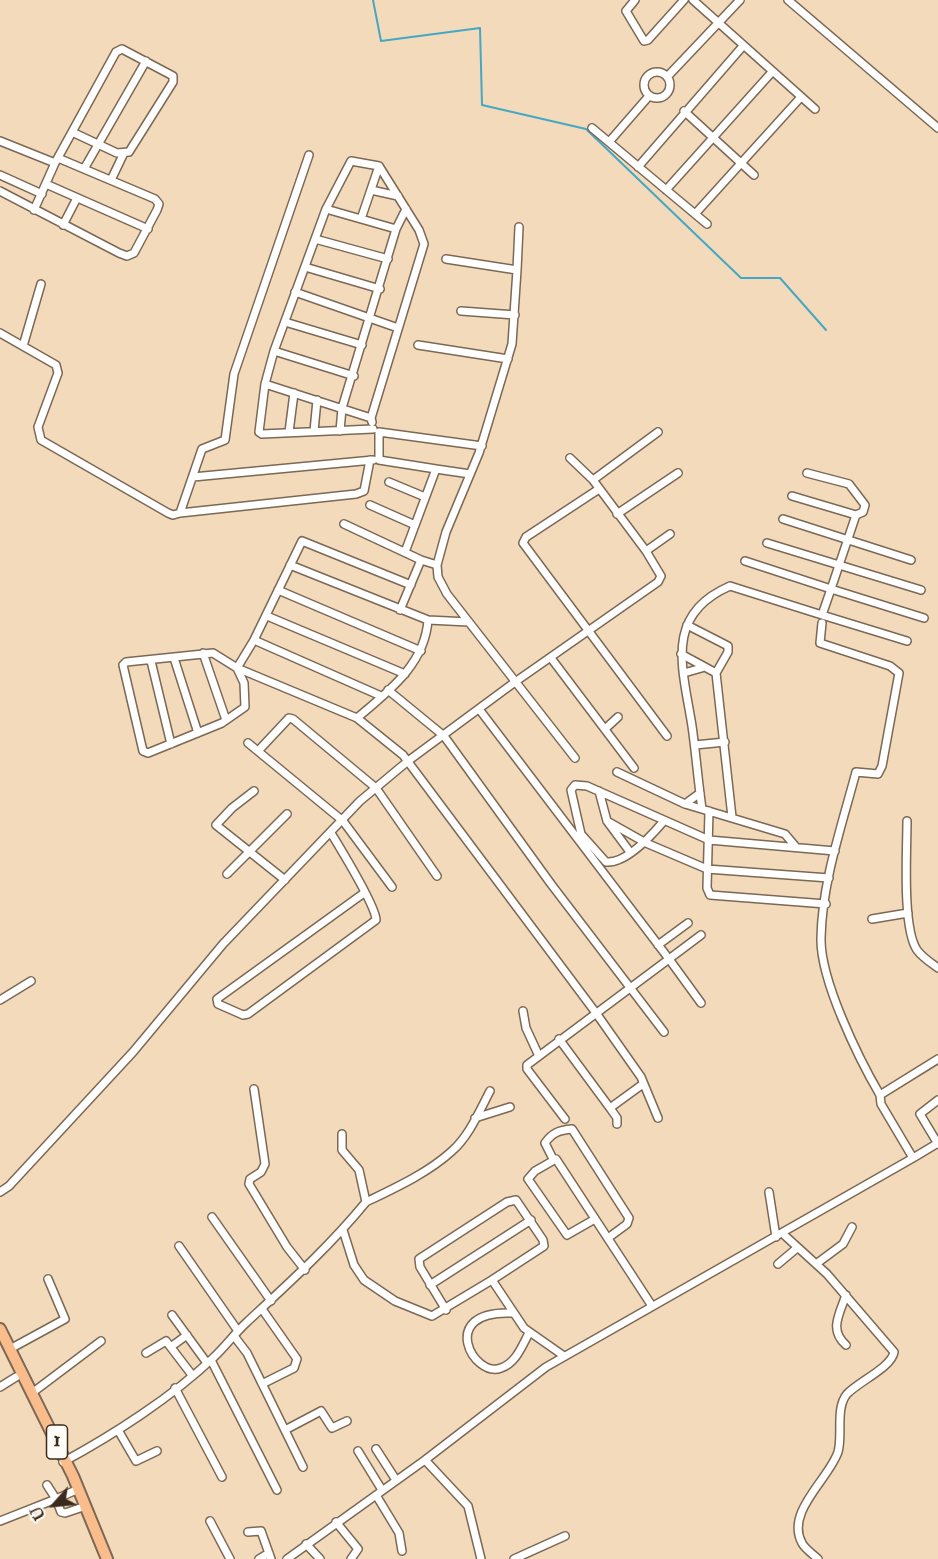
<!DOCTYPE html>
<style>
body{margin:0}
#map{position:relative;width:938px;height:1559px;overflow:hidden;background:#f3dabb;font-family:"IM FELL Double Pica",serif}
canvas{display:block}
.north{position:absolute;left:24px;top:1475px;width:60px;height:60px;-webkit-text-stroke:4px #fdfcf7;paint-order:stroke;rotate:243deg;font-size:16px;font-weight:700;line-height:24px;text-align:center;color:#3b2a1e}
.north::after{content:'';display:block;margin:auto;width:21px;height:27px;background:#3b2a1e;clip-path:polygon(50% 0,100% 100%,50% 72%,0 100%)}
</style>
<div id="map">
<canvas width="938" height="1559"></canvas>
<div class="north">U</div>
</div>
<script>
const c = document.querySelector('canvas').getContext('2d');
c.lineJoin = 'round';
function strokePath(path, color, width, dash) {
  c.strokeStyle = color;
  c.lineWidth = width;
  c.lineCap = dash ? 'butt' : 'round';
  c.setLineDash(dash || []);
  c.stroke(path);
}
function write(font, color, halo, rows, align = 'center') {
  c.font = font + ' "IM FELL Double Pica",serif';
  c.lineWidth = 5;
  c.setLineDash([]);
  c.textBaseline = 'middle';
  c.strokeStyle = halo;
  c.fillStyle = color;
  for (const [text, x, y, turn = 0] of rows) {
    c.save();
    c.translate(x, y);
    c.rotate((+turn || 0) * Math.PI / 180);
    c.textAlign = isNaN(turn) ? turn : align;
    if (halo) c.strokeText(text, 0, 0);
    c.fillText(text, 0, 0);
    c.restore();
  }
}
const stream = new Path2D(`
 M373,0L381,41L480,28L482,105L586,129L741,278H780L826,330`);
const minor = new Path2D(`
 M635,0L626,11L644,41L648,40L684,0
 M693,0L815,109
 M788,0L938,128
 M644 85a13 13 0 1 1 26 0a13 13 0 1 1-26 0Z
 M667,77L740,0
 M684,111L754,175
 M592,128L707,224
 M0,141L55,163L116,52L122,49L173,76V82L129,152L117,153L72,132
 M609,142L649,96
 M638,167L743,46
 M84,169L146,61
 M0,175L42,194
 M111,180L123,155
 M46,184L148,229
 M371,190L398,196
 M666,190L772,72
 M0,191L119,253L127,256L134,253L157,210L159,204L155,199L58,158
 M326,209L396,229
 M34,210L55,163
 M695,214L801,97
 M361,219L379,166
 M63,225L77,198
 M315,239L388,259
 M446,259L517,270L512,344L479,453L446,532L437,565L438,577L447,594L575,758
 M305,267L380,289
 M517,270L519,227
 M295,292L398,328
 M461,311L515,315
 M285,322L362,345
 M0,333L56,365L58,373L38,427L41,440L168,513L173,515L180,513L202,449L225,440L234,374L309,155
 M418,345L508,359
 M23,346L41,284
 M274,351L354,376
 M265,384L371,418L372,422
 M371,418L424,244L419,230L379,166L351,161L326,209L274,351L265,384L259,432L262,434L373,429
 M314,431L317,400
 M340,431L342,408L396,229L406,209
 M289,432L294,393
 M570,458L593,480L646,551
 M436,469L379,460V432L482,446
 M807,473L849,484L865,505L863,512L856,515L831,589L924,618
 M193,477L373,460
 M593,480L658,432
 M389,482L425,497
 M599,489L526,537L523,543L667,736
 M792,496L856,515
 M370,505L415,525
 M180,513L356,494L364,491L370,460
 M617,514L678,473
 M783,519L911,560
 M344,524L421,560
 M767,543L921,590
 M405,552L436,469L470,474
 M290,565L428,620L469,622
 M278,590L421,651
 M400,610L421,560L437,565
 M822,615L907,641
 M267,616L405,674
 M822,623L820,643L890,666L899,673L882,766L878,774L856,772C842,825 822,882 821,938C820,980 859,1059 880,1095
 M687,625L728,646V652L716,673
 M254,640L302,541L411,585
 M203,653L226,720
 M681,654L705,667
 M174,658L198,733
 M551,658L634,768
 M151,661L171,744
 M684,673L705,667L716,673L732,817
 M388,690L444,736L551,884L664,1032
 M381,696L254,640L237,668L244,683L245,707L222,723L148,753L143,751L123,665L126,662L213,653L237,668L357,718L403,755L596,1013L641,1077L658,1118
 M479,709L669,959L527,1065V1069L565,1119
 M357,718C389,691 425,664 428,620
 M605,729L618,717
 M248,743L343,821L392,887
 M695,745L725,742
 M259,750L289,718L293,719L376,788L437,876
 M617,772L685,804L785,834L796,847
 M254,791L232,808L216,825L285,880
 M599,791L607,821L630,852
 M685,804L700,793
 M702,809C698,781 696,754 692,726C683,669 663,615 730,586L822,615L831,589L745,561
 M709,811L707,888L710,895L826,904
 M607,821L646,843L707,869L829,878
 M907,821C907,850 902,928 917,950C922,957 931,963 938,968
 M663,822C651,836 626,864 606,862L581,834L571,790L575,785L587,786L709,840L835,851
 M331,833C340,848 376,906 376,920L248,1014L243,1015L218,1004L217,999L364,893
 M227,874L287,814
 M872,919L908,913
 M658,945L688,923
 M0,1000L31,981
 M701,1003L669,959L701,935
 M523,1011L526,1028L538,1054
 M559,1039L610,1108L617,1118V1124
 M254,1089L265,1164L261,1172L250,1179L249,1184L287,1247L305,1270
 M938,1100L920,1114L938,1144
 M610,1108L643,1084
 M475,1118L510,1107
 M913,1158L938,1143
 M553,1159L545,1143C552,1133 559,1130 572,1129L629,1218L627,1224L608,1238
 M0,1192L9,1186L133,1052L223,944L360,801L408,761L515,682L658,582L661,576L646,551L670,534
 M769,1192L776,1237
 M366,1202C395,1188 428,1173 452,1151C469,1136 479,1112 490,1091
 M212,1217L271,1301
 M595,1219L567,1235L528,1179L535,1171L556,1159L652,1306
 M343,1230L354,1265L364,1280L395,1301L432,1316L492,1280L524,1328L564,1356
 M782,1233L827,1274L894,1352C892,1367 858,1382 847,1394C835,1408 843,1435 838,1452C829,1479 785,1512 802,1543C805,1549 813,1554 818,1559
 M179,1246L238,1331
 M778,1264L797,1248
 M816,1264L843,1244L852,1227
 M430,1285L531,1220
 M846,1295C839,1315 829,1330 846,1345
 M262,1309L297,1359L294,1368L262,1384
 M446,1310L420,1267L419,1259L507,1202L516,1200L543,1240L544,1246L492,1280
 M512,1313C436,1310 474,1379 501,1368C516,1363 522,1346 529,1333
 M172,1315L207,1363
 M234,1336L247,1353L303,1467
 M172,1346L187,1335
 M10,1349L65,1319L48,1279
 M146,1353L166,1341L192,1375
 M211,1360L277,1490
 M0,1387L16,1377
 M175,1388L222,1477
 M32,1393L101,1341
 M118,1430L136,1461L157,1451
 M285,1430L321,1411L332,1428L347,1421
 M376,1449L396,1480
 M358,1451L382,1490
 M425,1460L468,1506L481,1559
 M63,1462C113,1435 172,1397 213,1358C225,1347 235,1333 247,1322C289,1283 330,1246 366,1202L359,1170L342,1150V1134
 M74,1491L56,1499L61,1512L65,1513L80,1508
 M376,1495L399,1533L402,1551
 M0,1521L56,1499L47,1485
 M210,1521L230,1559
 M336,1522L358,1549L351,1559
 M248,1532L261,1531L271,1559
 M306,1544L320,1559
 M259,1559L269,1553
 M287,1559L425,1460L546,1367L913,1158L881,1104L880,1095L938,1059
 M514,1559L565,1536`);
const highway = new Path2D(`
 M0,1329L73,1476L107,1559`);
const shields = [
 [57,1442,21]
];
const shieldNames = [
 ["1",57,1442]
];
strokePath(stream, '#44a7c4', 2);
strokePath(minor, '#7b6855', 10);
strokePath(highway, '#7b6855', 14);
strokePath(minor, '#fff', 7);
strokePath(highway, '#fabc8b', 10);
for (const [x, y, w] of shields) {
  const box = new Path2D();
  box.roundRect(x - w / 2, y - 17, w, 34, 4.5);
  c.fillStyle = '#fdfcf7';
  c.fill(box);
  strokePath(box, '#3b2a1e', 1.5);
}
write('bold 20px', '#3b2a1e', null, shieldNames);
</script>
